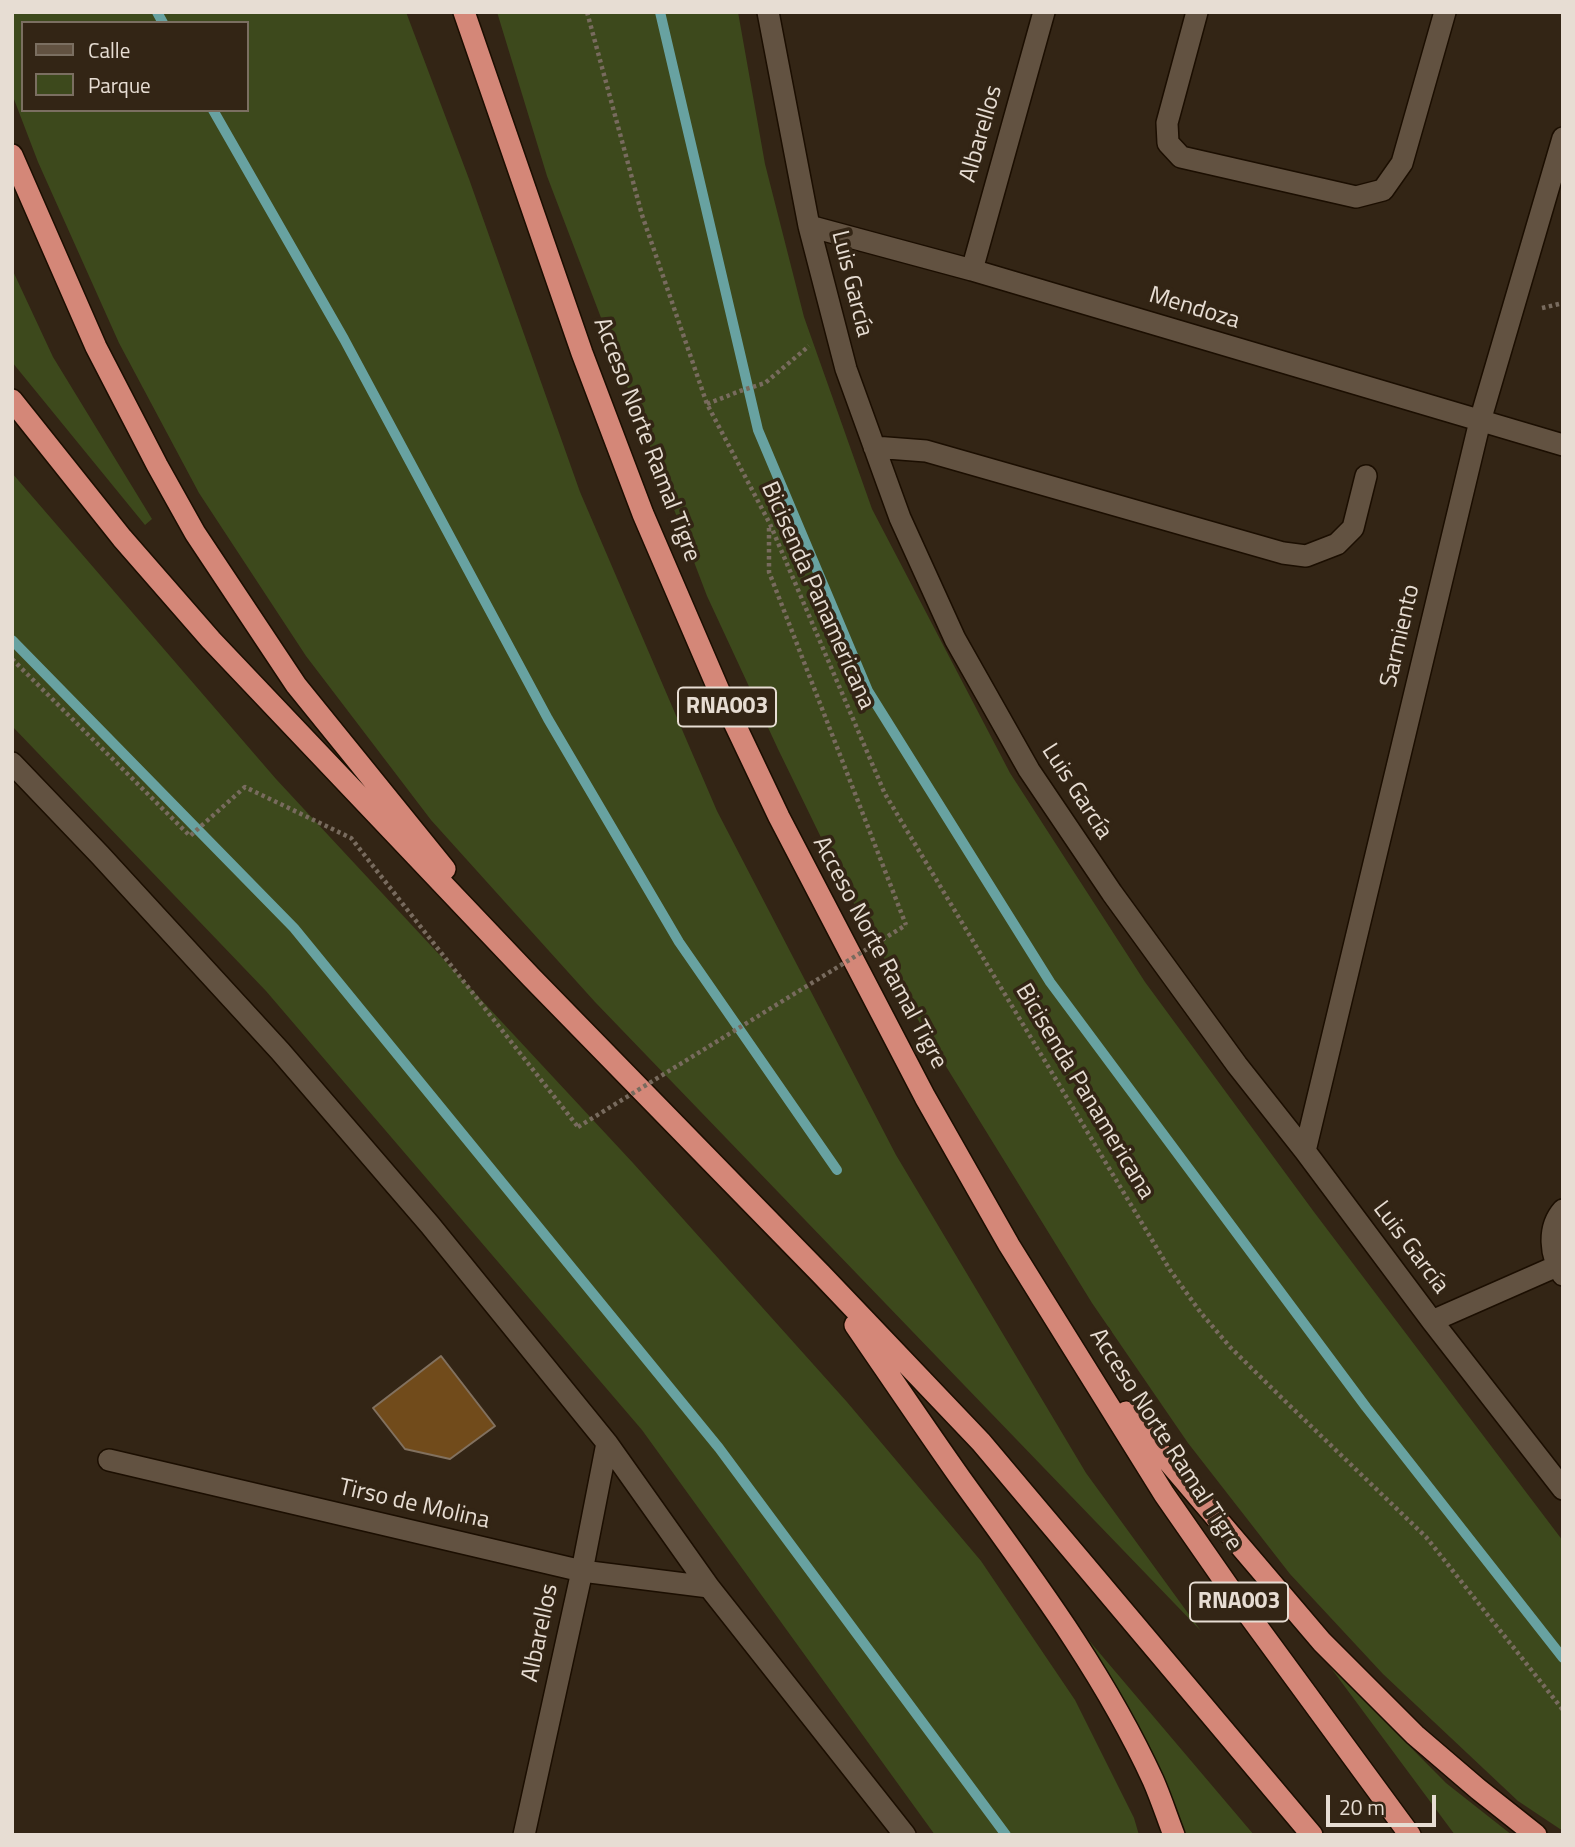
<!DOCTYPE html>
<meta charset="utf-8">
<style>
body{margin:0}
#map{position:relative;width:1575px;height:1847px;overflow:hidden;background:#332515;font-family:"Titillium Web",sans-serif}
canvas{display:block}
.frame{position:absolute;inset:0;border:14px solid #e7ddd3;pointer-events:none}
.legend{position:absolute;left:21px;top:21px;width:228px;height:91px;box-sizing:border-box;background:#332515;border:2px solid #7b6f61;margin:0;padding:9px 12px;list-style:none;font-size:21px;color:#e7ddd3}
.legend li{display:flex;align-items:center;gap:14px;height:35px}
.legend b{width:35px;border:2px solid #7b6f61}
.scale{position:absolute;left:1326px;top:1795px;width:110px;height:32px;box-sizing:border-box;border:4px solid #e7ddd3;border-top:0;padding-left:9px;font-size:21px;line-height:24px;white-space:nowrap;color:#e7ddd3;-webkit-text-stroke:5px #332515;paint-order:stroke}
</style>
<div id="map">
<canvas width="1575" height="1847"></canvas>
<div class="frame"></div>
<ul class="legend">
<li><b style="height:9px;background:#625241"></b>Calle</li>
<li><b style="height:19px;background:#3d491c"></b>Parque</li>
</ul>
<div class="scale">20 m</div>
</div>
<script>
const c = document.querySelector('canvas').getContext('2d');
c.lineJoin = 'round';
function paint(path, color) {
  c.fillStyle = color;
  c.fill(path, 'evenodd');
}
function strokePath(path, color, width, dash) {
  c.strokeStyle = color;
  c.lineWidth = width;
  c.lineCap = dash ? 'butt' : 'round';
  c.setLineDash(dash || []);
  c.stroke(path);
}
function write(font, color, halo, rows, align = 'center') {
  c.font = font + ' "Titillium Web",sans-serif';
  c.lineWidth = 7;
  c.setLineDash([]);
  c.textBaseline = 'middle';
  c.strokeStyle = halo;
  c.fillStyle = color;
  for (const [text, x, y, turn = 0] of rows) {
    c.save();
    c.translate(x, y);
    c.rotate((+turn || 0) * Math.PI / 180);
    c.textAlign = isNaN(turn) ? turn : align;
    if (halo) c.strokeText(text, 0, 0);
    c.fillText(text, 0, 0);
    c.restore();
  }
}
const green = new Path2D(`
 M12,12H406L469,179L580,492L717,811L896,1155L1086,1473L1201,1631L595,1002L431,820L306,656L199,493L119,343L38,162L12,94ZM23,23H247V110H23Z
 M497,12H738L765,164L804,317L872,509L1010,773L1145,982L1314,1212L1563,1541V1831L1518,1801L1383,1674L1290,1574L1188,1443L1092,1303L926,1034L848,893L778,749L707,596L547,176Z
 M12,269L53,357L152,519L145,525L12,362Z
 M12,473L276,779L633,1163L847,1402L981,1561L1075,1700L1134,1818L1139,1835H935L642,1430L266,991L12,726Z
 M1086,1637L1254,1835H1184L1142,1740Z
 M1328,1664L1446,1783L1512,1835H1455Z`);
const stream = new Path2D(`
 M157,12L163,23
 M660,12L758,430L868,691L1050,982L1366,1407L1563,1658
 M213,110L344,339L548,719L679,942L837,1170
 M12,640L294,928L719,1448L1006,1835`);
const building = new Path2D(`
 M441,1356L495,1426L450,1459L405,1449L373,1408Z`);
const path = new Path2D(`
 M587,12L642,215L707,404L770,524L885,794L1170,1270L1201,1313L1231,1348L1287,1403L1426,1537L1563,1710
 M1542,308L1563,303
 M707,404L740,391L765,383L809,346
 M769,528V572L906,925
 M12,659L190,836L245,787L351,838L578,1127`);
const minor = new Path2D(`
 M768,12L809,226L846,369L900,518L955,639L1029,770L1112,893L1237,1065L1305,1151L1432,1321L1563,1489
 M1197,12L1167,123L1168,143L1181,157L1356,197L1383,190L1402,163L1445,12
 M809,226L972,270L1563,445
 M972,270L1044,12
 M874,447L926,451L1283,553L1306,556L1337,544L1353,528L1366,476
 M12,763L100,855L280,1051L430,1225L607,1443L709,1587L905,1835
 M1305,1151L1480,421L1563,138
 M1563,1210C1547,1228 1550,1256 1563,1275
 M1432,1321L1557,1266
 M109,1460L582,1571L709,1587
 M524,1835L582,1571L607,1443`);
const highway = new Path2D(`
 M464,12L582,353L643,514L720,693L779,817L925,1097L1009,1245L1164,1494L1237,1599L1410,1835
 M12,155L96,347L157,465L195,533L296,685L445,869
 M12,400L122,538L211,640L531,977L821,1274L981,1442L1312,1835
 M855,1325C890,1376 925,1428 961,1479C1031,1576 1103,1671 1153,1780C1161,1798 1167,1817 1174,1835
 M1126,1412L1322,1642L1415,1735L1478,1789L1536,1835`);
const pathBridge = new Path2D(`
 M578,1127L906,925`);
const shields = [
 [727,707,98],
 [1239,1602,98]
];
const shieldNames = [
 ["RNA003",727,707],
 ["RNA003",1239,1602]
];
const streetNames = [
 ["Albarellos",982,134,-74],
 ["Luis García",851,284,76],
 ["Mendoza",1194,309,17],
 ["Acceso Norte Ramal Tigre",646,440,69],
 ["Bicisenda Panamericana",817,596,66],
 ["Sarmiento",1401,636,-77],
 ["Luis García",1076,792,57],
 ["Acceso Norte Ramal Tigre",879,953,62],
 ["Bicisenda Panamericana",1084,1092,59],
 ["Luis García",1410,1248,53],
 ["Acceso Norte Ramal Tigre",1165,1440,57],
 ["Tirso de Molina",414,1505,13],
 ["Albarellos",541,1633,-78]
];
paint(green, '#3d491c');
strokePath(stream, '#68a2a1', 10);
paint(building, '#714b1b');
strokePath(building, '#82715f', 2);
strokePath(minor, '#1b0e01', 24);
strokePath(highway, '#1b0e01', 24);
strokePath(path, '#786b5e', 4.5, [3.5, 3.5]);
strokePath(minor, '#625241', 21);
strokePath(highway, '#d48778', 21);
strokePath(pathBridge, '#786b5e', 4.5, [3.5, 3.5]);
for (const [x, y, w] of shields) {
  const box = new Path2D();
  box.roundRect(x - w / 2, y - 19.5, w, 39, 5);
  c.fillStyle = '#332515';
  c.fill(box);
  strokePath(box, '#e7ddd3', 2);
}
write('bold 23px', '#e7ddd3', null, shieldNames);
write('24px', '#e7ddd3', '#332515', streetNames);
</script>
